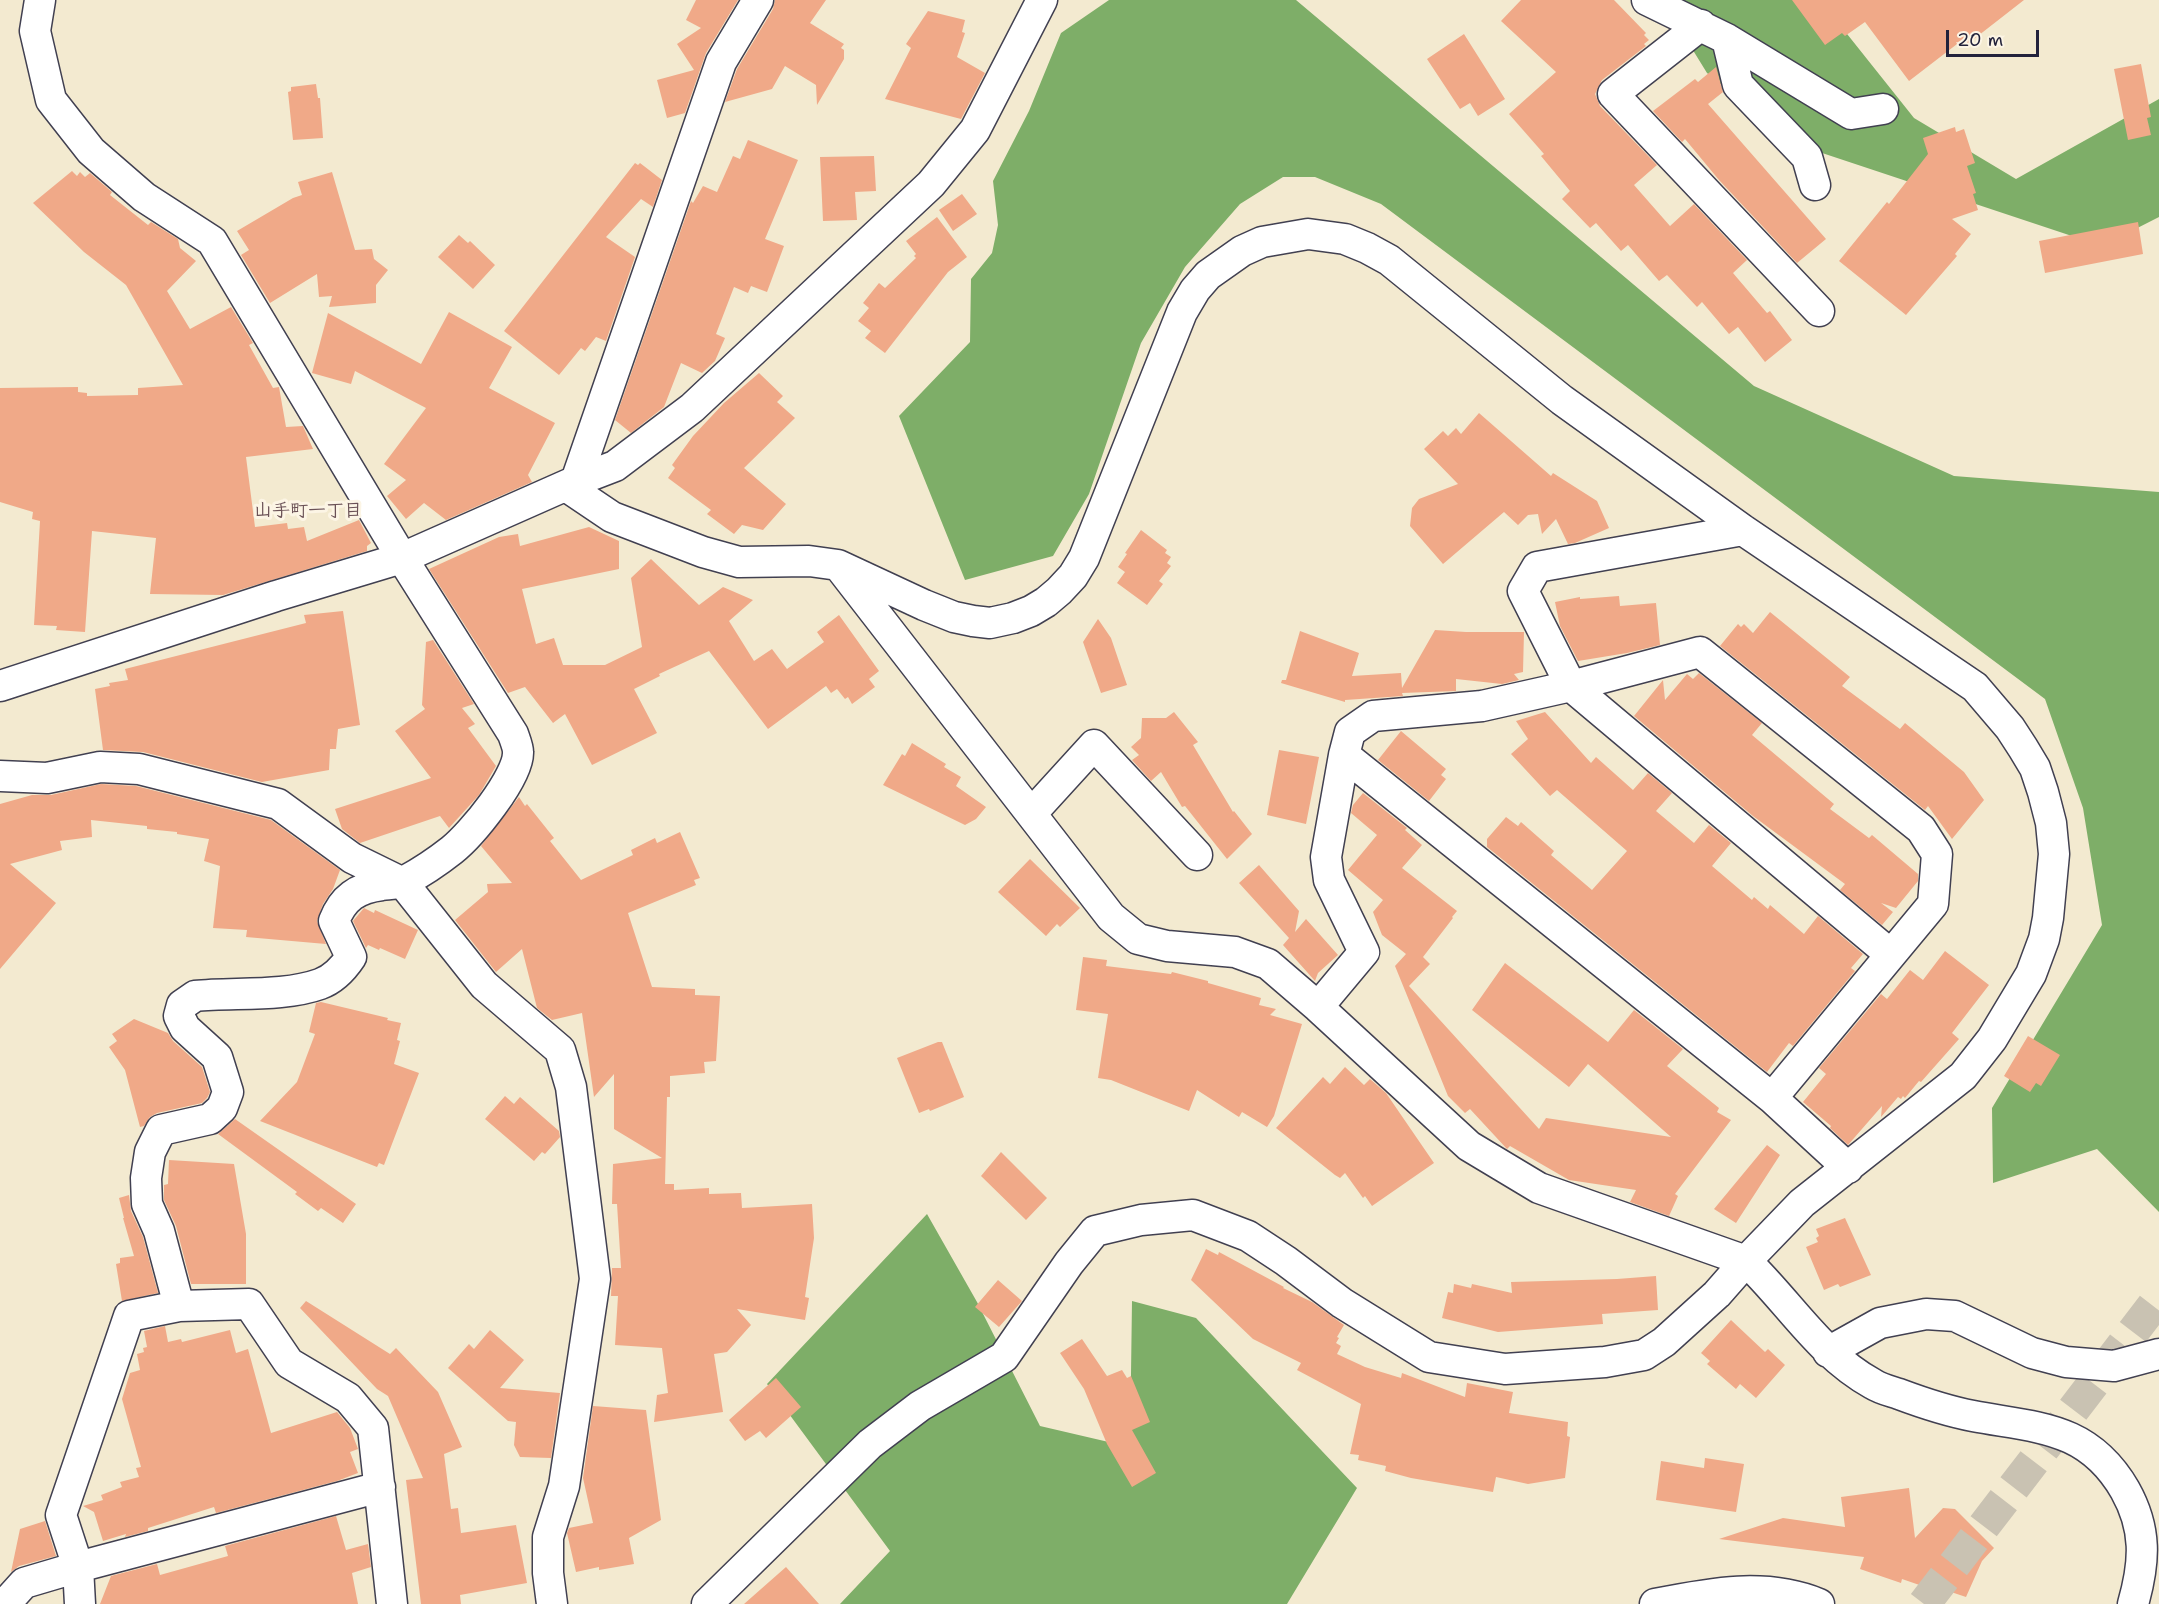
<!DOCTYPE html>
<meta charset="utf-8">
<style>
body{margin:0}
#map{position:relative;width:2159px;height:1604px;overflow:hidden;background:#f3ead0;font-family:"Shantell Sans",sans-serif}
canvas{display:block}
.scale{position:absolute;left:1946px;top:30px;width:93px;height:27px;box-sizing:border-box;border:3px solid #22223b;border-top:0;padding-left:8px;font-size:18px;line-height:21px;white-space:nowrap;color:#22223b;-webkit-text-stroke:4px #fcf5e5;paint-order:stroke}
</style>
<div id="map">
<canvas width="2159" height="1604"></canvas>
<div class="scale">20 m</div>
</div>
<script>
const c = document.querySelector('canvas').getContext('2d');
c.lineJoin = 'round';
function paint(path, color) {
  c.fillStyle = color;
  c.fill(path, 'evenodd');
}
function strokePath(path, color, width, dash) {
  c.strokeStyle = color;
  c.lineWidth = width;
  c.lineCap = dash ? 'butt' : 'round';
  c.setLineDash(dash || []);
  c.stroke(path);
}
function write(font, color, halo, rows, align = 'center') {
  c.font = font + ' "Shantell Sans","Klee One",sans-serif';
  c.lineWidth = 6;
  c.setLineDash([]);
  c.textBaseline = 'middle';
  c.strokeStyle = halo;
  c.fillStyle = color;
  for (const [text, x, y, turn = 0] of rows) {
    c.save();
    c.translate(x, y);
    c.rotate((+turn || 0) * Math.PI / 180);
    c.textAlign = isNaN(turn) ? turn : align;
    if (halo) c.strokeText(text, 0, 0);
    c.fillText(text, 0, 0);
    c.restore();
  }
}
const forest = new Path2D(`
 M1109,0H1296L1754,386L1954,476L2159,492V1212L2097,1149L1993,1183L1992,1108L2102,925L2083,808L2045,699L1381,204L1315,177H1283L1240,204L1185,267L1141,343L1089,494L1053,556L965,580L899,416L970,342L971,279L992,253L998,225L993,181L1029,111L1061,33Z
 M1662,0H1820L1914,118L2016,179L2159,99V217L2102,246L1789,142L1707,73Z
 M927,1214L977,1302L1040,1426L1130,1447L1132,1301L1196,1318L1357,1488L1287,1604H840L890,1551L767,1384Z`);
const building = new Path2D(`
 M696,0H738L706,53L685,113L667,118L657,80L694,70L677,44L701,28L686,20Z
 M775,0H826L810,23L844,44L841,48L844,50V59L817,105L816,85L785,66L772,89L725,102L737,69L773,9Z
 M1521,0H1614L1646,33L1644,35L1649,40L1644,44L1646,46L1602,80L1595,94L1600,106L1657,165L1634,185L1670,226L1694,204L1747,260L1733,273L1767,313L1770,311L1792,340L1765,362L1738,327L1729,334L1702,302L1697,307L1667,275L1659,281L1628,245L1621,251L1596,223L1590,228L1562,199L1570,191L1541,156L1544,154L1509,114L1556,72L1501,21Z
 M1792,0H2024L1965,46L1961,41L1909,81L1865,22L1845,36L1842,33L1825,45Z
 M928,11L965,20L962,32L965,33L957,57L985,73L961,119L885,99L911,48L906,44Z
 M1464,34L1505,99L1478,116L1470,103L1460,109L1427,59Z
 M2141,64L2151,117L2147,118L2151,135L2128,140L2114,69Z
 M1716,67L1723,92L1708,104L1826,239L1797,263L1719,180L1685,139L1682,142L1653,111L1695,79L1698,82Z
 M316,84L318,98H320L323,138L293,140L288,92L291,91V87Z
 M1955,127L1956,132L1964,129L1975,163L1967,166L1976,193L1973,194L1978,210L1952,219L1971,234L1955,254L1957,256L1906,315L1839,261L1887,202L1889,204L1928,154L1923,138Z
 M748,140L798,160L765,239L784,246L767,292L751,286L748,293L734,287L716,334L725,338L715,361L702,373L681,363L664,407L631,433L615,420L691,201L693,203L703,186L717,192L733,156L740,159Z
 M874,156L876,191L855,192L857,220L823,221L820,157Z
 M635,163L638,165L640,163L662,180L653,207L641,199L606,237L635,257L606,341L596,337L585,351L581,348L559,375L504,331Z
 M72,171L77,176L80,172L85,177L90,173L112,192L110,195L148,225L151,222L178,239L180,248L196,261L167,291L190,329L231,307L253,343L249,345L273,388L279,387L286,427L303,426L313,449L246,457L255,527L287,523L288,529L304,527L307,541L359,520L371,543L367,546V551L223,595L150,594L156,538L92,531L85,632L56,630L57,626L34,625L40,521L32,519L33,512L0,502V388L78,387V392L87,393V396L138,395V388L183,385L126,285L84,252L33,203Z
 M332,172L355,250L372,249L374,259L388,270L376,285V303L329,307L332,296L319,297L317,274L270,303L241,255L249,250L237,231L293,198L302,195L298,182Z
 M962,194L977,214L953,231L939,210Z
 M937,217L967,257L948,272L885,353L865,338L871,331L858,321L869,308L863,303L879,283L885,288L916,258L914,256L916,254L906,241Z
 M2138,222L2143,254L2045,273L2039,241Z
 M459,235L468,243L470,241L495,265L473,289L438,257Z
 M449,312L512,347L489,388L555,423L528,475L532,482L446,520L424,503L406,519L387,496L406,480L384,464L426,408L355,371L351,384L312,373L328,313L421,364Z
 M759,373L783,396L777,402L795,418L744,468L786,504L763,530L742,525L734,534L707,514L711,510L668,478L675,468L672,465L693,436L724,403Z
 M1479,413L1551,476L1553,473L1597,501L1609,528L1575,543L1568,544L1556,519L1542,534L1538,514L1528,515L1518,525L1504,512L1443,564L1410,526L1412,508L1419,499L1458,484L1424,449L1443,431L1448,436L1456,428L1461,434Z
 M589,527L619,541V569L522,589L536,644L554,638L563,665H605L642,647L631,578L651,559L699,605L723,587L753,600L729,621L754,661L772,649L787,669L824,642L817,632L839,615L879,671L869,679L875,687L852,704L848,697L845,699L837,689L831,693L826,686L768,729L709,651L659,674L660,676L634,689L657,733L592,765L565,714L553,723L525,687L508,693L429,569L499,537L518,534L520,546Z
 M1141,530L1167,550L1165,553L1171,557L1167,563L1171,566L1159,581L1163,584L1147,605L1117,583L1125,572L1118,567L1127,554L1125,553Z
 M1619,596L1620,606L1656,603L1660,645L1627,653L1578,661L1560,626L1555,602L1580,597V599Z
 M343,611L360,725L338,729L336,749H330L329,770L262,782L143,752L103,750L95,689L110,686L109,683L128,680L125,669L306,623L304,615Z
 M1770,612L1850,677L1842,686L1900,729L1905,723L1964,772L1984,800L1952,839L1928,806L1925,810L1720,646L1738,624L1741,627L1744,624L1753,633Z
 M1098,619L1111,638L1127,685L1101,693L1083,642Z
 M1435,630L1466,632H1524L1523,672L1514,674L1519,680L1502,684L1456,679V691L1402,693L1403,696L1345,700V702L1281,683L1282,680H1286L1300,631L1359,653L1352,676L1401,673L1402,688Z
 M433,640L474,704L462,708L475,724L468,728L496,766L479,795L449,828L440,816L360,843L342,829L335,809L431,778L395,731L425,709L422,705L426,642Z
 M1699,673L1762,723L1752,735L1834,804L1830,809L1869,838L1872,835L1918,874V881L1896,908L1881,903L1893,912L1882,925L1840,890L1845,884L1753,816L1634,716L1663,680L1665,700L1687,674L1693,679Z
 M1174,712L1198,742L1193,745L1233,812L1234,811L1252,834L1227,859L1185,806L1182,807L1161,772L1151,781L1132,760L1139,755L1131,747L1141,738L1142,718H1166Z
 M1545,712L1591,763L1596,757L1633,790L1648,773L1672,793L1656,811L1694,843L1709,825L1731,843L1712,866L1752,900L1754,897L1768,909L1770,905L1804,934L1818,916L1863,954L1851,968L1855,971L1793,1046L1789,1043L1767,1072L1487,847V839L1506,817L1518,826L1521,822L1554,851L1551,855L1592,890L1627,851L1557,790L1550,796L1511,754L1528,739L1516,721Z
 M1401,731L1446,769L1441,775L1446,779L1429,801L1378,760Z
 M912,743L946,764L944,767L961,777L956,786L986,807L976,819L965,825L883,785L902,754L905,756Z
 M1279,750L1319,757L1306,824L1267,815Z
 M101,784L136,786L271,820L340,870L333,889L323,904L317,921L326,944L246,937L247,930L213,928L220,866L204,861L209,839L177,834V832L147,829V826L91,820L92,837L60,841L62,850L10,864L56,903L0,969V804L32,795H51Z
 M1363,793L1407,828L1405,830L1422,845L1402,868L1457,911L1452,917L1453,918L1423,957L1430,964L1409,986L1539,1129L1546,1118L1671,1137L1588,1064L1569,1087L1472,1010L1505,963L1608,1042L1634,1010L1683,1049L1667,1066L1719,1108L1717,1112L1731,1120L1675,1194L1678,1196L1669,1216L1630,1202L1636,1190L1569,1180L1510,1146L1507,1149L1470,1109L1465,1113L1448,1096L1395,966L1406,954L1382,935L1373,912L1383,900L1348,870L1377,835L1351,813L1353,805Z
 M519,797L525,806L527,804L554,838L550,841L581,880L633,855L631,850L655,838L657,843L680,832L700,878L694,880L696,885L628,913L652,987L695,989V995L720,996L716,1061L704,1062L705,1073L670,1076V1097H667L665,1184H674V1190L709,1188V1194L741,1193L742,1208L812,1204L814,1238L805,1297L809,1298L805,1320L737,1309L751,1325L727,1352L714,1354L723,1412L654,1422L657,1395L668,1393L662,1348L615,1345L618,1296H611L612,1268H621L617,1204H612L613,1164L662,1158L614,1129V1074L594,1097L582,1013L552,1020L537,1008L522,949L496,972L455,920L488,892L487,884L512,883L481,846Z
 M1030,859L1080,908L1060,927L1057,924L1046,936L998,892Z
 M1259,865L1299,911L1295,932L1306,919L1338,955L1318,973L1315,981L1283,945L1289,938L1239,883Z
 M364,908L374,913L375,910L418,930L405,959L380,948L379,950L368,945L366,948L353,921Z
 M1945,951L1989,985L1952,1033L1959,1039L1921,1082L1919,1081L1905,1098L1903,1096L1901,1099L1898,1097L1881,1117L1882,1106L1848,1145L1830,1128L1831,1126L1803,1102L1826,1074L1819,1068L1881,994L1887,999L1910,970L1923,980Z
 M1083,957L1107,960L1106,966L1171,974L1172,972L1208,981V983L1261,998L1259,1005L1276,1009L1270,1015L1302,1024L1274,1116L1267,1127L1242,1112L1239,1117L1197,1090L1189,1111L1111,1080L1098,1078L1108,1014L1076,1010Z
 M321,1002L388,1018L387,1020L401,1023L397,1040L400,1041L394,1064L419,1073L384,1165L379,1163L377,1167L260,1121L297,1082L315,1034L309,1032L316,1003Z
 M134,1019L168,1033L173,1041L202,1067L210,1092L207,1098L202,1103L157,1113L150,1117L144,1126L140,1127L125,1070L109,1047L117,1041L112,1034Z
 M2028,1036L2060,1055L2041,1086L2036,1083L2030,1092L2004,1076Z
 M938,1042H942L964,1097L930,1111L929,1109L919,1113L897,1058Z
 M1345,1067L1364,1085L1370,1079L1386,1093L1434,1163L1372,1206L1365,1196L1363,1198L1345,1173L1340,1178L1335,1175L1276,1128L1323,1077L1330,1084Z
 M505,1096L514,1104L520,1097L559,1131L560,1137L545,1154L542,1152L534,1161L485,1119Z
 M235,1119L356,1204L343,1223L321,1208L318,1211L295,1194L297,1192L218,1134Z
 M1767,1145L1780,1155L1736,1223L1714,1209Z
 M1001,1152L1047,1198L1026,1220L981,1176Z
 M169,1160L234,1164L246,1234V1284H191L176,1226L164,1200V1185L168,1184Z
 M129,1195L131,1211L143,1237L158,1293L122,1301L116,1264L120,1263V1258L134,1256L123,1218H124L119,1198Z
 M1845,1218L1871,1275L1840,1287L1838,1284L1824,1290L1806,1247L1818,1242L1816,1238L1819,1236L1816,1229Z
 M1206,1249L1218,1255L1219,1252L1284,1287L1283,1288L1312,1302L1344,1325L1337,1337L1339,1338L1336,1343L1341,1346L1337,1354L1365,1367L1401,1378L1402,1373L1465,1397L1467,1383L1513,1392L1509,1413L1568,1422L1567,1436L1570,1437L1565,1478L1528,1484L1496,1477L1493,1492L1411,1478L1385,1471L1386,1466L1358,1460L1359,1455L1350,1454L1361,1404L1297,1370L1301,1363L1253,1339L1191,1280Z
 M1656,1276L1658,1310L1602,1314L1603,1324L1498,1332L1442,1318L1448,1292L1453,1293L1454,1284L1471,1288L1472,1284L1512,1293L1511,1282L1617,1279Z
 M998,1280L1022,1301L999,1327L975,1307Z
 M306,1301L390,1354L396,1348L438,1392L462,1447L444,1454L451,1509L458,1508L461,1533L516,1525L527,1583L460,1595L461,1604H421L406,1480L423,1478L388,1396L377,1389L300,1308Z
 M1731,1320L1765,1352L1768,1349L1785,1365L1756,1398L1740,1384L1736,1389L1707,1364L1710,1361L1701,1353Z
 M165,1326L168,1342L181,1339L182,1342L230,1330L236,1353L248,1349L271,1433L337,1412L350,1428L358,1449L350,1452L358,1473L337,1481L216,1513L214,1507L148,1528V1531L125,1537L126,1534L103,1541L94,1512L83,1506L103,1500L101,1495L122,1487L120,1482L139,1477L136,1468L141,1467L122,1399L130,1373L140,1370L137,1354L144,1352L143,1348L147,1347L144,1331Z
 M490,1330L524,1360L500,1388L560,1393L551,1458L520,1457L514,1445L516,1422L508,1421L448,1368L469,1344L474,1349Z
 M1082,1339L1107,1376L1122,1370L1127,1378L1131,1376L1150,1422L1132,1430L1156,1473L1132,1487L1107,1444L1084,1389L1060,1353Z
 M776,1378L801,1407L766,1438L760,1431L745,1441L729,1420Z
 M593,1406L646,1410L661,1520L629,1538L634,1564L599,1570V1567L576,1572L567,1533L569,1528L593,1523L583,1478Z
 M1705,1458L1744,1464L1736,1512L1656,1500L1661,1461L1704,1468Z
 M1909,1488L1915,1538L1943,1508L1955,1509L1994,1548L1982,1561L1966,1597L1936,1587L1934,1590L1902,1579L1901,1583L1860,1569L1864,1557L1719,1539L1783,1518L1845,1527L1841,1497Z
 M336,1516L346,1550L368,1544L371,1567L352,1573L358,1604H100L111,1576L157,1564L160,1575L228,1556L225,1546Z
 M45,1521L56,1556L19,1566L11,1572L20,1529Z
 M786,1567L819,1604H744Z`);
const highwayTunnel = new Path2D(`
 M1924,1604L2159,1298`);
const minor = new Path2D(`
 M40,0L35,31L51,100L91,151L144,197L212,241L402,558L513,734C515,740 518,747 518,752C519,777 471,835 452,850C438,861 420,873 405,881C398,884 389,884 382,885C357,888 343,898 334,921L351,957C343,969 334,979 320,984C284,997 234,992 195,996L182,1005L179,1016L185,1028L217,1057L228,1092L222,1108L210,1119L161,1130L150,1152L146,1178L147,1204L159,1231L179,1306
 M1647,0L1727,39L1851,114L1883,109
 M1701,25L1613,94L1819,311
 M1727,39L1738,85L1807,157L1815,185
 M576,481L721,62L758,0
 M566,486L612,517L703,552L739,562L809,561L838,565L924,605L954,617L973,621L990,623L1013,618L1031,611L1046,602L1059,591L1073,576L1084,558L1182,312L1195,290L1208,275L1242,251L1262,242L1308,234L1345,239L1367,248L1389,260L1562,400L1743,530L1975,687L2010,728L2023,748L2035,768L2043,792L2051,823L2054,854L2048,918L2044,939L2031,974L1992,1039L1963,1076L1802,1203L1746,1261C1789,1302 1820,1355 1873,1384C1881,1389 1890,1391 1899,1394C1923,1403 1947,1411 1973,1416C2037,1428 2088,1426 2125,1490C2147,1529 2145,1562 2133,1604
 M0,686L276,596L402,558L576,481L615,466L692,408L931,184L975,130L1042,0
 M1571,686L1700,652L1921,829L1937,854L1933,904L1772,1098
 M1571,686L1890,954
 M1344,755L1772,1098L1848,1168
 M0,776L47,778L100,767L139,769L278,804L352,858L403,883L484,985L560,1050L571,1087L595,1279L564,1486L548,1537V1573L552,1604
 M1032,813L1094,745L1197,855
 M1318,1007L1364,952L1329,880L1326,857L1344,755L1350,732L1373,716L1482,706L1571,686L1523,591L1537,567L1743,530
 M1828,1352L1880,1323L1926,1314L1955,1316L2032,1353L2066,1362L2114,1366L2159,1354
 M5,1604L24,1583L78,1567L380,1487
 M80,1604L78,1567L61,1515L129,1316L179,1306L249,1304L289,1363L348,1398L373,1428L392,1604
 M707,1604L870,1444L920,1406L1004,1357L1069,1263L1095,1231L1141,1220L1193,1215L1248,1236L1286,1261L1342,1303L1429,1357L1505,1369L1605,1362L1644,1355L1664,1342L1717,1294L1746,1261L1539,1188L1469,1146L1318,1007L1268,964L1235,952L1167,946L1138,939L1111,917L842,570
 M1655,1604C1710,1593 1766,1582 1819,1604`);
const neighbourhoodNames = [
 ["山手町一丁目",308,511]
];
paint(forest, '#7eae68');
paint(building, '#f0a988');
strokePath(highwayTunnel, '#c9c2b2', 33, [33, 16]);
strokePath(minor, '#414051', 33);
strokePath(minor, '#fff', 30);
write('bold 18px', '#6a5156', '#fcf5e5', neighbourhoodNames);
</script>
